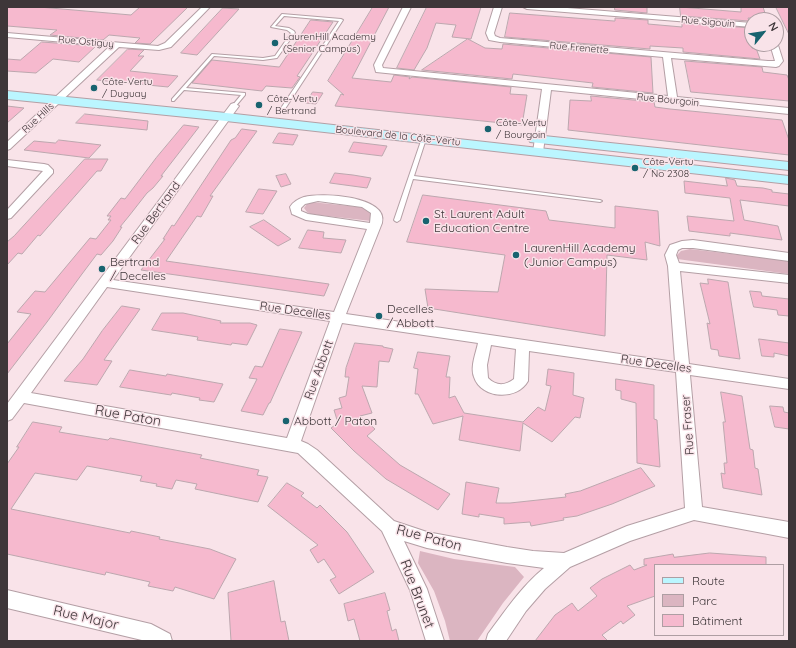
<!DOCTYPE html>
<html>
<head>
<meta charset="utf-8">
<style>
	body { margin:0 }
	#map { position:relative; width:796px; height:648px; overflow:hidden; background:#f9e3e9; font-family:Quicksand,sans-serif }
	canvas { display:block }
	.frame { position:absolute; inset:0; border:8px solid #3e3639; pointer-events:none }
	.legend { position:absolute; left:654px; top:564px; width:130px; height:72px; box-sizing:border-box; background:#f9e3e9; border:1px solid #ae9ea3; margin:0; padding:5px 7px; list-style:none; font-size:12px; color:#3e3639 }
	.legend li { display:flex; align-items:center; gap:8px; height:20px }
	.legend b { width:20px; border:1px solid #ae9ea3 }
	.north { position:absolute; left:744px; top:12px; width:40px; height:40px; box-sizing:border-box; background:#f9e3e9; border:1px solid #ae9ea3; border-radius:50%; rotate:60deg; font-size:11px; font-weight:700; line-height:16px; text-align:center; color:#3e3639 }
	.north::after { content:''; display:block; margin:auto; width:14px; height:18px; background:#18636f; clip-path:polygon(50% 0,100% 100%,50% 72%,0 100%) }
</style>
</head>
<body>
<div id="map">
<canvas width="796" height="648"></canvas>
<div class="frame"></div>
<ul class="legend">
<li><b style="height:5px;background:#bbf6ff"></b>Route</li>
<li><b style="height:11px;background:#dbb5c1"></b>Parc</li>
<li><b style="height:11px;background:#f6b9ce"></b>Bâtiment</li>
</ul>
<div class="north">N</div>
</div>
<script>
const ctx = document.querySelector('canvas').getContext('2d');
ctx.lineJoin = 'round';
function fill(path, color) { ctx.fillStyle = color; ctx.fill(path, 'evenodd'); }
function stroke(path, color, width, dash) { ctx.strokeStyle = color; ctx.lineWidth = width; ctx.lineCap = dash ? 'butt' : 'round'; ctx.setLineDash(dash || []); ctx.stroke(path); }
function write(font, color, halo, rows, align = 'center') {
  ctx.font = font + ' Quicksand,sans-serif'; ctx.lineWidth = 3; ctx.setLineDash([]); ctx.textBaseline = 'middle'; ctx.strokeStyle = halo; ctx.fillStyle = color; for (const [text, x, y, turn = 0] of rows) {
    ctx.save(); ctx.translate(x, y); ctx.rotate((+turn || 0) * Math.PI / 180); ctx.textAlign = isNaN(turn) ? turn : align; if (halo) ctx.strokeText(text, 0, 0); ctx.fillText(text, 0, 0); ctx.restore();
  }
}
fill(new Path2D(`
	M311 202 359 207 364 208 372 214 371 221 310 214 307 212 304 208 307 204Z
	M690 249 789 261V274L677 259 676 256 681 251Z
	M420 551 454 559 515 567 524 577 503 603 477 641H450L445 621 434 591 418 563Z`), '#dbb5c1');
const building = new Path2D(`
	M7 7H39L131 15 140 7H188L150 44 135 43 140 38 109 35 103 40 50 35 57 30 7 26Z
	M373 7H389L352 78 391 82 394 75 410 77 409 79 412 77 511 87 510 94 527 95 522 125 335 106 341 94 344 95 328 81Z
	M427 7H481L471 39 452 37 456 25 436 23 427 48 414 70 397 68Z
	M615 7H647V13L615 10Z
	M680 7 741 12V7H763L767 19 748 18 749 21 681 16Z
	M776 7H789V34Z
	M223 8 239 9 197 55 181 53Z
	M510 13 614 21H615V18L648 20V24L682 27V23L752 28V48H756L760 59 683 52V48L650 46V49L505 37Z
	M311 20 333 22 297 76 300 77 292 88 266 86 262 91 192 83 212 60 279 67Z
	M468 39 485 48 502 49 503 44 651 57 653 93 592 87 593 83 513 74 512 79 422 70Z
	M42 42 96 46 79 62 53 59 36 73 7 71V59L20 60Z
	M128 49 144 50 138 56H144L130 71 178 76 168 87 97 80Z
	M685 61 762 67 763 72 787 75 789 80V101L691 92Z
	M313 92 323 93 316 104 306 103Z
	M591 96 654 102 655 107 670 109 782 120 789 140V155L568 130 570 100 591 101Z
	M7 106 24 108 7 123Z
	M85 114 148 121 147 130 76 123Z
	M184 125 199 127 161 176H163L153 188 147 193 129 216 120 227H122L113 241 101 255 97 254 82 274 47 322 7 374V344L31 314 17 312 35 291 45 292 90 238 96 239 111 220H108L111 216H107L121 198 125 199 156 158Z
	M242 129 257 131 210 196H213L201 217 197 216 166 261 329 284 324 296 141 270 165 239H163L172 225 174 226 231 140 235 138Z
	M279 133H280L298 135 293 145 273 143Z
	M59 140 101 145 89 158 24 150 34 141 55 143Z
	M354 142 387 146 382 156 349 152Z
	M85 159H108L101 171H97L40 236 38 235 22 254 18 253 7 265V242L14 236Z
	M335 173 353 175 371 178 367 188 330 183Z
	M286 174 291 184 281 187 276 176Z
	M726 178 735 180 737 186 763 188 772 190V192L789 194V206L740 200 744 220 778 226 782 240 730 233V236L689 231 687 216 734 221 730 198 685 193 684 181 727 186Z
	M259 189 277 191 263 214 246 212Z
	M423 195 546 211 549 220 615 228V206L658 211 660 246 645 242 647 260 607 255 605 336 428 308 425 289 498 292 505 255 407 242Z
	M264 220 277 229 291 239 278 246 250 227Z
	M308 230 324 232 323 238 346 240 341 253 299 248Z
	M708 279 728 282 740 359 719 356 718 350 711 349 707 323 710 324 700 283 708 284Z
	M750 291 761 292 762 296 789 299V316L778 315 777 310 754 307Z
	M122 306 140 309 104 360 112 361 97 385 64 381 83 359 102 331Z
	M162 313H183L221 321 220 323H250L257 325 247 345 232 343 231 345 197 340 198 337 152 330Z
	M280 329 302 332 270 403H269L263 415 241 411 257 379 249 378 255 366 262 367Z
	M759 339 789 343V356L774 353V357L762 356Z
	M355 343 383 346V347L393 349 389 362 379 361 377 387 362 386 372 413 360 416 375 429 367 436 400 465 450 494 438 510 386 479 354 451 331 428 338 423 334 410 342 408 339 398 346 396 349 377H345L346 368Z
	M418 352 450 356 446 377H450L449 398 455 396 464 413 523 422 538 407 545 411 551 386 546 385 548 369 574 373 573 395 584 398 580 418 575 417 552 442 523 423 520 451 459 440 463 416 433 424 418 394H415L418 369 414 368Z
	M130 370 166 376 167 374 223 384 214 402 199 400 200 398 172 393 171 395 120 387Z
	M616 379 654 385V419L657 420 660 467 637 463 636 403 621 399V391L616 390Z
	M721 392 742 396 750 449 753 450 755 468 758 469 762 495 723 488 721 473 725 474 724 463H727L723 422H725Z
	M770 406 783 407 784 412 789 413V429L775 427Z
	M33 422 62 427 59 432 108 440 110 438 202 455 200 458 259 470 257 475 268 477 258 502 195 489 197 484 176 480 172 489 156 486 157 484 140 481 142 476 87 466 77 480 35 473 11 509 130 533 131 531 160 537 159 539 210 549 236 559 214 599 175 587 173 591 148 586 150 582 106 572 105 575 7 554V464L19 447H17Z
	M641 468 655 486 612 504 577 516 563 518 564 520 531 526 530 522 504 524V518L479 514V517L462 514 466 482 499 488 496 503H510L566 497 565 494 580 491Z
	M287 483 304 493 301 496 317 508 320 505 347 532 374 572 339 594 330 580 336 577 324 559 318 563 310 550 318 545 268 506Z
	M710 553 766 557V565H655V596L627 606 635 615 623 624 621 621 602 635 608 641H535L555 615 572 603 578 611 597 596 590 588 602 579 630 565 634 570 647 565H644V559L673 554 674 557Z
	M274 581 281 622 285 621 289 641H231L228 593Z
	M385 593 390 610 387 611 392 631 396 629 399 641H360L354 619 348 621 344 604Z`);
fill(building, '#f6b9ce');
stroke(building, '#bca7ae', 1);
const lane = new Path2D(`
	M282 14 341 19 343 20 283 112 279 111 339 21 284 16 275 26 289 28 294 31 295 33 277 58 263 60 214 56 186 88 245 93V95L235 107 232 106 241 95 184 90 174 101H172V99L212 54 263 58 275 56 291 33 287 30 271 27Z
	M422 138H424L426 139 414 176 600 200 602 201 600 202 413 179 400 220 397 222 395 221 394 220Z`);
const street = new Path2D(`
	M202 7H210L171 47 159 50 119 47 10 149 7 150V142L110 46 7 37V33L158 46 165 43Z
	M403 7H411L382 65 383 68 668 96 663 57 500 42 489 40 486 33 494 7H502L494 33 495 36 500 38 768 61H775L770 44H776L777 42 783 61 779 66 776 67 671 58 677 97 789 108V114L551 90 543 152 542 154H534L533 152 542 89 376 72 374 65Z
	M523 7H555L752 23V27L527 9Z
	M234 103 239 106 113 280 334 312 367 229 306 220 292 214 290 207C293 202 298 199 304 197 321 192 389 196 382 223L346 314 675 362 668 266 665 255 670 245 682 241 693 240 789 253V261L693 248H682L678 250 676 255 679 263 789 275V283L680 271 689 364 789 379V389L690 375 702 507 789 522V538L694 520 630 541 570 567 545 589 526 611 506 641H486L488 634C505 611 521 587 544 568L507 563 427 548 404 541 427 589 444 641H426L410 590 382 531 298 453 24 403 12 419 7 421V404L231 104ZM318 201 362 207 371 213 370 223 308 214 301 211V208L305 204ZM107 287 330 321 287 438 31 393ZM342 323 478 343C476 353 470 367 474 377 481 399 517 401 528 381L529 351 676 372 685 508 627 526 564 553 533 551 507 547 427 532 394 521 317 450 308 444 301 441ZM491 345 516 349 514 379C505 386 496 386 488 378L487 365Z
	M7 160 44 164 48 165 53 170V173L11 218 7 219V210L43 171 7 166Z
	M7 590 151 624 170 634 172 641H146L7 608Z`);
const secondary = new Path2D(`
	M7 91 226 113 789 176V184L226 121 7 99Z
	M535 135 789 162V170L530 142 528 139 530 136Z`);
stroke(lane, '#b49fa5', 2);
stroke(street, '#b49fa5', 2);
stroke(secondary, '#b49fa5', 2);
fill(lane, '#fff');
fill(street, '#fff');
fill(secondary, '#bbf6ff');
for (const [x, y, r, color] of [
	[275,43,4,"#18636f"],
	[94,88,4,"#18636f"],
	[259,105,4,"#18636f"],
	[488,129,4,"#18636f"],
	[635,168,4,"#18636f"],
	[426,221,4,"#18636f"],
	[516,255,4,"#18636f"],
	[102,269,4,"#18636f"],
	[379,316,4,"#18636f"],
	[286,421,4,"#18636f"]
]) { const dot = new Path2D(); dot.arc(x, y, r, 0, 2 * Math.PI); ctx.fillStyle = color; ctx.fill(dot); stroke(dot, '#f9e3e9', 1.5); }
write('10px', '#3e3639', '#f9e3e9', [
	["Rue Sigouin",708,22,5],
	["Rue Ostiguy",86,42,5],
	["Rue Frenette",579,48,5],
	["Rue Bourgoin",668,100,6],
	["Rue Hills",38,118,-43],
	["Boulevard de la Côte-Vertu",398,136,6]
]);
write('10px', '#3e3639', '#f9e3e9', [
	["LaurenHill Academy",283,37],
	["(Senior Campus)",283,49],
	["Côte-Vertu",102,82],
	["/ Duguay",102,94],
	["Côte-Vertu",267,99],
	["/ Bertrand",267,111],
	["Côte-Vertu",496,123],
	["/ Bourgoin",496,135],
	["Côte-Vertu",643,162],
	["/ No 2308",643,174]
], 'left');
write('12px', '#3e3639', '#f9e3e9', [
	["Rue Bertrand",156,213,-54],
	["Rue Decelles",295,311,8],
	["Rue Decelles",656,364,8],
	["Rue Abbott",319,370,-70],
	["Rue Fraser",688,425,-94]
]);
write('12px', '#3e3639', '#f9e3e9', [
	["St. Laurent Adult",434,214],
	["Education Centre",434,228],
	["LaurenHill Academy",524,248],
	["(Junior Campus)",524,262],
	["Bertrand",110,262],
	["/ Decelles",110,276],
	["Decelles",387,309],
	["/ Abbott",387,323],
	["Abbott / Paton",294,421]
], 'left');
write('14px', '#3e3639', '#f9e3e9', [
	["Rue Paton",128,416,10],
	["Rue Paton",429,538,15],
	["Rue Brunet",417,594,69],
	["Rue Major",86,618,13]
]);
</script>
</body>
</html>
